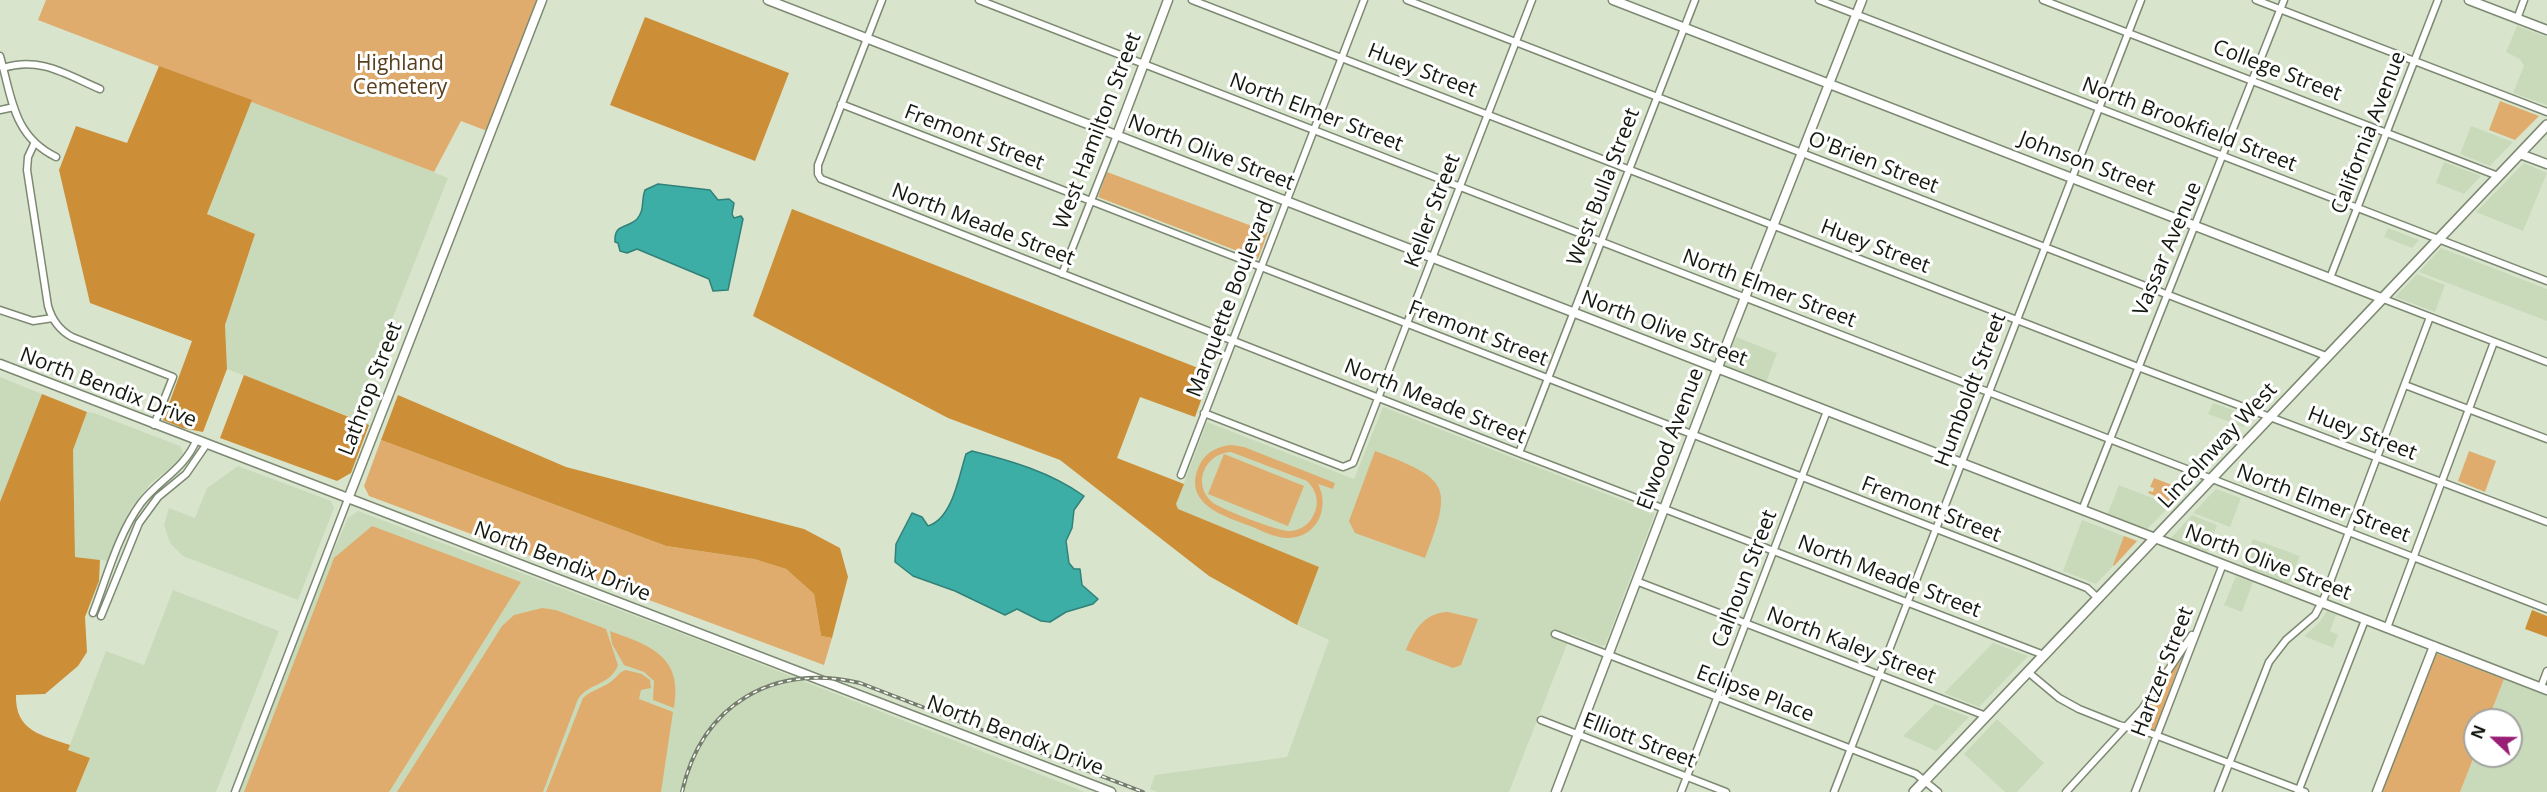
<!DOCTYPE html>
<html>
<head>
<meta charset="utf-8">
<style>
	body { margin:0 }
	#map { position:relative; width:2547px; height:792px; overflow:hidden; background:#d8e5cc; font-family:"Open Sans",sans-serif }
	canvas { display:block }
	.north { position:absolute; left:2463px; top:708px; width:60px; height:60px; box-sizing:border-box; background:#fff; border:2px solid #a1a39f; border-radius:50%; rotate:292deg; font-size:16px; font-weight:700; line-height:24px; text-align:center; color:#141910 }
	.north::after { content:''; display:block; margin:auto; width:21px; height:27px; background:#991e76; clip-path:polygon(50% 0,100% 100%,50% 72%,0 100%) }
</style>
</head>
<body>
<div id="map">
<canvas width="2547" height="792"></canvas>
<div class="north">N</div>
</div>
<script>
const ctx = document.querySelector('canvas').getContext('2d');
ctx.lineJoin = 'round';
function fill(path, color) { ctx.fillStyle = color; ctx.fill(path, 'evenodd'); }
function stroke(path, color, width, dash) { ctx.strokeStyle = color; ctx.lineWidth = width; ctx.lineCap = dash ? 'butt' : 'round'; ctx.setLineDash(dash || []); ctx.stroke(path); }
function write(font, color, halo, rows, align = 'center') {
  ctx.font = font + ' "Open Sans",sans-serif'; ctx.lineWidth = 6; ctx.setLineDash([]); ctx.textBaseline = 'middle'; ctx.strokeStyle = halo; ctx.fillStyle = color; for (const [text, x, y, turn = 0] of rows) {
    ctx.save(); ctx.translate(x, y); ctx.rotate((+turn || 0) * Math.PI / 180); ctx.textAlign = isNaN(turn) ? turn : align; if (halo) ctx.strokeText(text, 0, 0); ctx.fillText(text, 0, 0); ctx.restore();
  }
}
fill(new Path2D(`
	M2517 26 2547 37V105L2513 93 2524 66 2520 59 2506 52Z
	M252 100 448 178 353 418 227 369 225 325 255 234 207 214Z
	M2471 126 2513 142 2490 166 2460 154Z
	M2444 162 2481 176 2464 194 2436 183Z
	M2524 163 2547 173 2523 231 2476 212Z
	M2388 228 2419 240 2412 248 2384 237Z
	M2441 248 2547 289V321L2419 272Z
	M2417 274 2445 285 2435 312 2395 297Z
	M1736 337 1777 353 1766 383 1724 367Z
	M0 377 42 394 0 503Z
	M2213 403 2230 409 2252 418 2243 427 2208 414Z
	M1383 407 1655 513 1605 645 1602 646 1571 634 1509 792H1157L1150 789 1155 775 1287 757 1329 640 1297 625 1319 567 1177 509 1176 504 1207 422 1354 479Z
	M87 412 94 413 180 446 183 453 180 460 151 483 130 509 108 561 75 557 73 450Z
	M238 466 331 501 334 508 298 600 183 556 170 543 164 525 169 508 195 518 207 488Z
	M2119 485 2121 486 2171 505 2147 529 2107 515Z
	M2216 489 2241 498 2230 527 2193 513Z
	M358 511 704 642 1085 792H239L324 572 348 518Z
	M2192 515 2217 525 2207 552 2171 538Z
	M2082 520 2137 541 2096 584 2063 571Z
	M2253 539 2300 556 2289 584 2242 566Z
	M2236 576 2253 582 2242 612 2224 605Z
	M173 590 279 631 216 792H76L90 759 68 750 106 651 144 665Z
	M2327 611 2336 615 2330 631 2338 635 2333 648 2304 636 2318 624Z
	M1993 643 2028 656 1979 707 1944 693Z
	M2504 679 2547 695V792H2460L2475 754V756H2511V720H2488Z
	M1935 704 1969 717 1936 751 1903 736Z
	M1997 719 2044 763 2017 792H2005L1964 754Z`), '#c9daba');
fill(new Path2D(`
	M46 0H538L487 131 461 121 434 172 38 20Z
	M2500 101 2539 116 2515 140 2489 130Z
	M1107 172 1268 232 1258 259 1098 197Z
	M381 440 666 546 754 559 786 569 814 594 821 636 832 638 824 665 369 496 364 486Z
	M1232 445 1244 447 1335 483 1333 489 1318 484C1330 507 1318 536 1290 538 1276 539 1263 531 1250 526 1224 516 1182 504 1199 466 1205 452 1218 446 1232 445ZM1231 452 1307 481C1316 490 1320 502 1314 514 1310 524 1300 531 1289 531 1278 531 1220 509 1212 502 1191 483 1206 453 1231 452Z
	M1375 451C1448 479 1454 484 1425 558L1355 533 1349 521Z
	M2469 451 2496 461 2485 492 2458 481Z
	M1224 454 1304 486 1288 526 1208 494Z
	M2154 478 2185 490 2172 503 2148 493 2149 491 2153 492 2154 488 2150 487Z
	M372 526 521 582 389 792H244L334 558Z
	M2124 536 2137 541 2114 566 2113 565Z
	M542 608 556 610 606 629 618 665C610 686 590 682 578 699L543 792H397L502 626 514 615Z
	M1448 612 1478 619 1461 665 1453 668 1406 650C1414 630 1424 613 1448 612Z
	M610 631C651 646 683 656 674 708L653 700 654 681 644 672 624 665 612 644Z
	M2435 653 2504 679 2488 720H2475V754L2460 792H2382Z
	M2182 657 2156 728 2152 731 2136 726 2134 721 2179 658Z
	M626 670 642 674 650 680 651 688 641 690 639 699 673 712 661 792H546L583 698C592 689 605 688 614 679 619 675 619 672 626 670Z`), '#e0ac6d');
fill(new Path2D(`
	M645 17 789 73 755 161 610 105Z
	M159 66 252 100 207 214 255 234 225 325 227 369 203 432 182 428 163 420 192 341 90 303 59 170 76 126 127 143Z
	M792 209 1211 373 1195 417 1140 397 1117 458 1184 484 1176 504 1178 509 1319 567 1297 625 1209 576 1060 460 948 418 753 316Z
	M244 375 369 425 351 473 337 481 220 438Z
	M42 394 87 412 73 450 75 557 100 560 99 581 85 617 87 652 78 666 45 694 16 695C15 731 41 735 70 745L68 750 90 758 76 792H0V502Z
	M398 395 566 467 804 529 840 548 848 577 832 638 821 636 814 594 786 569 754 559 666 546 381 440Z
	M2532 610 2547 616V637L2525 629Z`), '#cd8e38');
const water = new Path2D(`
	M658 184 710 190 718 200 729 199 734 203 732 214 734 218 741 216 743 219 728 290 713 291 709 279 637 249 627 253 620 251 618 243 615 242C614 223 627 229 637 219 645 210 641 200 645 190Z
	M972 451C1012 461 1050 472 1084 496L1074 510 1072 528 1066 541 1069 563 1074 569H1080L1082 585 1098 599 1093 604 1066 612 1050 622 1041 621 1017 609 1005 615 955 591 913 576 895 562 896 544 912 513 922 517 928 526C953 518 959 475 966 454Z`);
fill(water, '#3daea6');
stroke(water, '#318179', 1.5);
const street = new Path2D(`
	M882 0 818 165V174L821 179 1519 453 2044 655
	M979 0 2547 609
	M1192 0 2138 367 2547 522
	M1407 0 2326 356
	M1819 0 2547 281
	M2043 0 2498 176
	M2256 0 2547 112
	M2517 19 2524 0
	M0 56C12 98 13 136 56 157
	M3 68C40 56 67 75 100 89
	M841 104 2024 563 2087 588 2099 599
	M0 110 14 107
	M34 144 28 157 27 170 48 306C52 320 59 330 72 337L173 377 154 425
	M1062 274 1117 135
	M2330 278 2438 0
	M2381 298 2547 362
	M0 310 33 321 53 318
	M2405 385 2547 439
	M1204 413 1343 467 1353 463 1532 0
	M1519 453 1695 0
	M1181 475 1364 0
	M2082 510 2284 0
	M1636 581 1986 716
	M93 613C107 577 118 534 141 503 159 480 184 469 196 441
	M101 616 139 523 158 497 186 474 206 445
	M2387 628 2494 342
	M1555 634 1916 774 1938 792
	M2028 672 2059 698 2079 709 2119 725 2150 733 2305 792
	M2541 687 2547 671
	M1541 720 1726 792
	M235 792 348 499
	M1681 792 1827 411
	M1834 792 2141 0
	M2066 792 2142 709 2192 635
	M2135 792 2223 564
	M2218 792 2269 662 2286 640 2315 615 2324 598 2430 317
	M2298 792 2365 620`);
const secondary = new Path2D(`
	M768 0 2547 690
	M1613 0 2381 298
	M2469 0 2547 30
	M1117 135 1168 0
	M2520 154 2547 164
	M0 364 1111 792
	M348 499 542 0
	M1556 792 1731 333 1862 0
	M2377 792 2434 646`);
const primary = new Path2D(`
	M1914 792 2547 125`);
stroke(street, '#7d8972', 9);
stroke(secondary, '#7d8972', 11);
stroke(primary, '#7d8972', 12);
stroke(street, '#fff', 6);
stroke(secondary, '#fff', 8);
stroke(primary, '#fff', 9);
const rail = new Path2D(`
	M682 792C702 704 773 663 860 683L1143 792`);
stroke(rail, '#757e6d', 4);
stroke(rail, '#fff', 1.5, [4.5]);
write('21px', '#593e1c', '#fff', [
	["Highland",400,64],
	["Cemetery",400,88]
]);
write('21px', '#141910', '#fff', [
	["Huey Street",1422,71,21],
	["College Street",2277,71,21],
	["North Elmer Street",1316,113,21],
	["North Brookfield Street",2189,125,21],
	["West Hamilton Street",1098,131,-69],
	["California Avenue",2369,133,-69],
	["Fremont Street",974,138,21],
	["North Olive Street",1211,153,21],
	["O'Brien Street",1873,163,21],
	["Johnson Street",2087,164,21],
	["West Bulla Street",1604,187,-69],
	["Keller Street",1433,211,-69],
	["North Meade Street",983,225,21],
	["Huey Street",1875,247,21],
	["Vassar Avenue",2168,249,-67],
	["North Elmer Street",1769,289,21],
	["Marquette Boulevard",1231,299,-69],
	["North Olive Street",1664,329,21],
	["Fremont Street",1478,334,21],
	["North Bendix Drive",108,388,21],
	["Lathrop Street",371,389,-69],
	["Humboldt Street",1971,390,-69],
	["North Meade Street",1435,402,22],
	["Huey Street",2362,434,21],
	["Elwood Avenue",1671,439,-69],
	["Lincolnway West",2218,446,-47],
	["North Elmer Street",2323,504,21],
	["Fremont Street",1931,510,21],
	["North Bendix Drive",562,562,21],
	["North Olive Street",2268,563,21],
	["North Meade Street",1889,577,21],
	["Calhoun Street",1745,579,-69],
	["North Kaley Street",1851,646,21],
	["Hartzer Street",2163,672,-69],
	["Eclipse Place",1755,694,21],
	["North Bendix Drive",1015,736,21],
	["Elliott Street",1639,741,21]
]);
</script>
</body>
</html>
